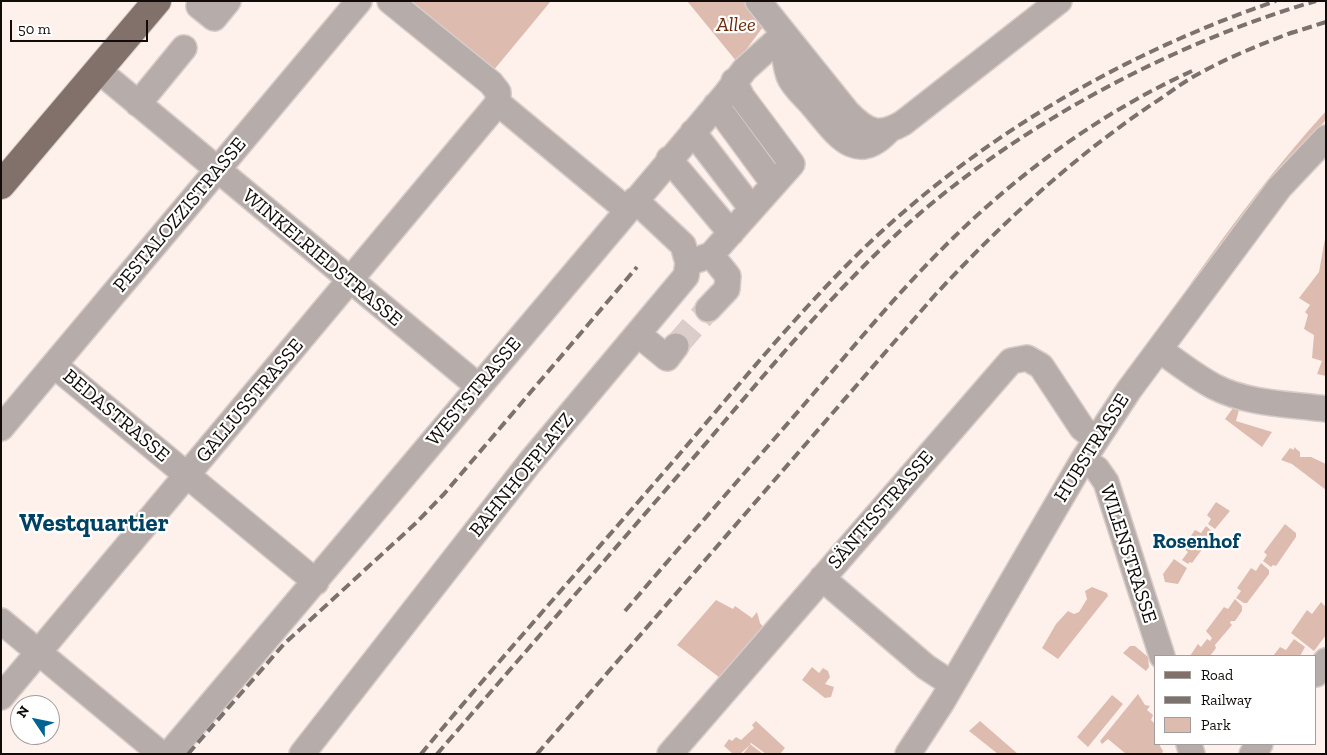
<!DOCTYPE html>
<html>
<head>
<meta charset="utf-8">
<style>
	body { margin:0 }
	#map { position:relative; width:1327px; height:755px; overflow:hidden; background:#fef1ec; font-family:"Zilla Slab",serif }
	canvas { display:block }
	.frame { position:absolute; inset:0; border:2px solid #120b08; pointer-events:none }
	.legend { position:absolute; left:1154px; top:655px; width:162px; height:90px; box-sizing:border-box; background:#fff; border:1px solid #a09d9c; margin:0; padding:6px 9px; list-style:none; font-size:15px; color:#120b08 }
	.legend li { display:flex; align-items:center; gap:10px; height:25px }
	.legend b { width:25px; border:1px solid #a09d9c }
	.north { position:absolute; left:10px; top:695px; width:50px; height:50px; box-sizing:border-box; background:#fff; border:1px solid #a09d9c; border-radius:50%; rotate:304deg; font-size:14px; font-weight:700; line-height:20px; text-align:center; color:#120b08 }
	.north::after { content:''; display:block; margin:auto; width:18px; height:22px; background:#006392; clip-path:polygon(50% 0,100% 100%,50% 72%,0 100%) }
	.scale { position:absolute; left:10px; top:20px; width:138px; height:22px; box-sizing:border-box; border:2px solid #120b08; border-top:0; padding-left:6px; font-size:15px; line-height:18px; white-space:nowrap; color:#120b08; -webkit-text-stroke:4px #fff; paint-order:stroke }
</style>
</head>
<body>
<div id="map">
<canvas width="1327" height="755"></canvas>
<div class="frame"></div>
<ul class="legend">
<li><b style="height:6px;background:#81716a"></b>Road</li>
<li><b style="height:6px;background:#7b716d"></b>Railway</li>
<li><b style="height:14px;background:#ddbcaf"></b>Park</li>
</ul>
<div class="north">N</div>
<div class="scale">50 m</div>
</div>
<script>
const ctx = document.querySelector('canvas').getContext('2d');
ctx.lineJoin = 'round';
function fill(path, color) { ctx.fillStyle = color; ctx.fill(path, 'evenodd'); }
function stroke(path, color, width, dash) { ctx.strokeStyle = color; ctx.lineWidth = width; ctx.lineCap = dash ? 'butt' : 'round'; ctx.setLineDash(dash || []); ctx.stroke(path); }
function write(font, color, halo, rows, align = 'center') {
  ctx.font = font + ' "Zilla Slab",serif'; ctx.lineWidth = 4.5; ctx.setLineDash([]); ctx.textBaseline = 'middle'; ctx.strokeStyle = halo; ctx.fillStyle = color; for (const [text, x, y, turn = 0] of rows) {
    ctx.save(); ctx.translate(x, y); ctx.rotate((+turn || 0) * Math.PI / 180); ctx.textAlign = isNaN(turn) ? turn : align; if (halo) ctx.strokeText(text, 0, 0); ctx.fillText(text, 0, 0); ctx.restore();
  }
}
fill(new Path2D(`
	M412 1H551L493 71Z
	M687 1H748L766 23 737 62Z
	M1326 111V120L1295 153 1195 283H1191C1233 223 1276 166 1326 111Z
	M1326 233V376L1317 374 1322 361 1312 358 1314 335 1304 329 1308 315 1305 312 1310 305 1299 298 1319 272Z
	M1233 408 1239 410 1236 421 1272 432 1262 447 1225 419Z
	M1294 447 1300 452V457H1311L1326 464V490L1292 464 1281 460 1290 448 1294 450Z
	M1216 502 1230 511 1215 529 1208 524 1211 519 1207 515Z
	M1285 524 1296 533V537L1276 566 1273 565 1271 567 1263 561 1267 555 1264 552Z
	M1206 526 1214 533 1192 563 1190 562 1188 564 1182 560 1188 552 1183 547 1195 530 1201 533Z
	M1174 559 1187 568 1178 584 1165 582 1163 574Z
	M1261 563 1269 570V574L1247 603H1244L1236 598 1241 591 1237 588 1251 568 1256 571Z
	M1092 587 1107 593 1108 596 1058 659 1042 648 1056 624 1068 611 1074 614 1079 612 1087 599 1085 591Z
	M1235 599 1242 606V611L1235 621H1231L1230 623 1232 625 1215 645 1216 648 1210 656H1190L1198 644 1201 647 1207 639 1210 641 1212 638 1206 631 1224 607 1228 609Z
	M716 600 733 609 735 606 752 618 757 612 760 623 766 630 724 681 677 645Z
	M1321 602 1326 607V635L1314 651 1291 633 1307 610 1312 614Z
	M1294 639 1305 647 1300 656H1273L1280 647 1286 650Z
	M1130 646H1135L1148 657 1149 667 1146 671 1123 653Z
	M812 667 819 673 823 668 828 671 830 677 825 684 834 687 831 697 825 698 802 680Z
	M1138 694 1145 705 1150 706 1147 710 1153 715 1151 720 1155 724 1156 744H1159L1163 751 1162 754H1126L1108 739 1102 744 1100 741Z
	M1112 695 1123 704 1088 747 1077 737Z
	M756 721 785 748 780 754H766L751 743 750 744 763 754H743L750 745 740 754H733L724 746 729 739 732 741 736 737 741 740 754 728 752 725Z
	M980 721 1018 754H998L969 731Z`), '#ddbcaf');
stroke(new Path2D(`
	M676 346 708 309`), '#dbceca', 25, [25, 12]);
const minor = new Path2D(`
	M390 1 491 83 498 92V103
	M758 1 848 113C868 133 879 137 903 123L1059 1
	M199 6 214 18 228 1
	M783 35C784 49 784 62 789 76 793 87 806 97 813 106 835 131 854 166 887 132
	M98 70 478 386
	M498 103 627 210
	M138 104 184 48
	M716 105 774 184
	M693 132 752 209
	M669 159 731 233
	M688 263 711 255 792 164 742 97 734 81
	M708 309 727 289 728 276 711 255
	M639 335 667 358 676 346
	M1160 350C1178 363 1196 377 1215 387 1248 404 1290 404 1326 409
	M54 365 316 582
	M1 428 359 1
	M1083 460 1097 469 1106 482 1162 656
	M822 578 926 667 952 684
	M1 621 161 754
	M1316 674 1326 661
	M1 697 498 103
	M1189 744 1192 754
	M169 754 726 94 745 69 783 35
	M302 754 531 461 686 276 688 263 683 245 635 200
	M670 754 1011 361 1027 358 1041 366 1082 428 1096 439
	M908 754 942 702 1083 460 1129 390 1279 188 1326 138
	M1252 754 1260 744`);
const major = new Path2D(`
	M1 185 157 1`);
stroke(minor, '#d8ccc8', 28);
stroke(major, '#d8ccc8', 30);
stroke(minor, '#b6aca9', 25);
stroke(major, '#81716a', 28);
stroke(new Path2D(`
	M1288 34 1326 22
	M625 611C683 543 743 475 802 407 850 351 897 293 950 241 1020 172 1102 112 1192 71
	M188 754 284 644 416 523 444 494 637 267
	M421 754C500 659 583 566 664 472 730 396 793 317 865 247 982 135 1124 53 1276 1
	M437 754C521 657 605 560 689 463 757 384 823 302 900 231 1011 129 1171 43 1316 1
	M537 754 935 295C1001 224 1071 159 1151 105 1168 94 1184 81 1202 72 1231 56 1262 44 1293 32`), '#7b716d', 4, [10, 5]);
write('italic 20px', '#692a0a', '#fff', [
	["Allee",736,25]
]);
write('20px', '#120b08', '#fff', [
	["PESTALOZZISTRASSE",180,215,-50],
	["WINKELRIEDSTRASSE",322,258,40],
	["WESTSTRASSE",474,392,-50],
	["GALLUSSTRASSE",250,401,-50],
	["BEDASTRASSE",116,416,40],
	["HUBSTRASSE",1092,448,-58],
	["BAHNHOFPLATZ",522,475,-51],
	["SÄNTISSTRASSE",881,510,-49],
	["WILENSTRASSE",1128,554,72]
]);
write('bold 21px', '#014262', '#fff', [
	["Rosenhof",1196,542]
]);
write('bold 25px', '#014262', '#fff', [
	["Westquartier",94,524]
]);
</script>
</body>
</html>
